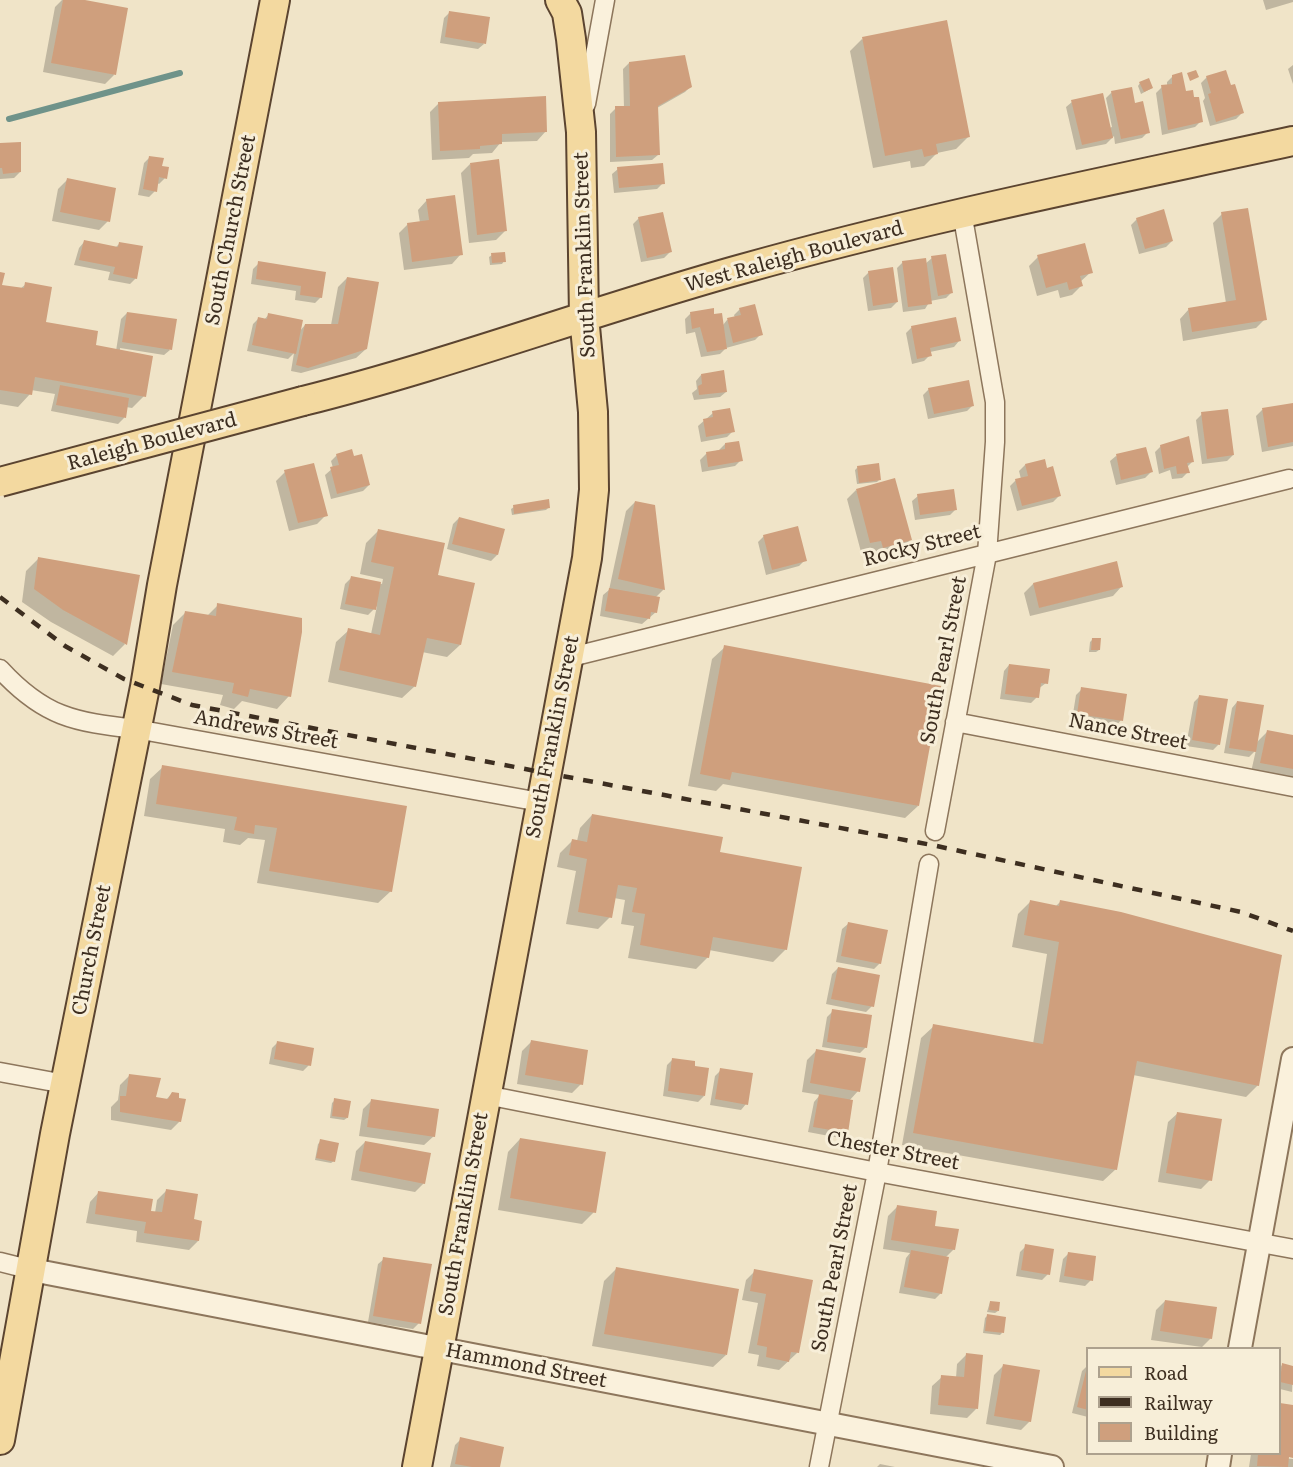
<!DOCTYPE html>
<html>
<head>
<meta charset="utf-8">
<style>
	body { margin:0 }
	#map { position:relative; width:1293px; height:1467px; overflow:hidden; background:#f0e4c8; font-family:Literata,serif }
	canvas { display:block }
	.legend { position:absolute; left:1086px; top:1347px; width:195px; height:108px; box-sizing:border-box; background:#f7eed8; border:2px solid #ada18e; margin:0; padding:8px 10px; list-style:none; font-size:18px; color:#3d2e20 }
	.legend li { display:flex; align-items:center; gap:12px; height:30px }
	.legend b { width:30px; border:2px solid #ada18e }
</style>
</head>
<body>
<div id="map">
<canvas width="1293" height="1467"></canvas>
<ul class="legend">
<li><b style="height:8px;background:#f3d9a0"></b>Road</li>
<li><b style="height:8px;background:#3d2e20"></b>Railway</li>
<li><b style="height:16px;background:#cf9f7d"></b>Building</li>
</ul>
</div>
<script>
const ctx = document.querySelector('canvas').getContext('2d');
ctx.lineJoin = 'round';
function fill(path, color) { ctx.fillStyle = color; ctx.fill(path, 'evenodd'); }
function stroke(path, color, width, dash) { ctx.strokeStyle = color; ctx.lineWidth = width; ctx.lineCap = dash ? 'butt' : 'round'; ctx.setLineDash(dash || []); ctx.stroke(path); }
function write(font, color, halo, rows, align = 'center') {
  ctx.font = font + ' Literata,serif'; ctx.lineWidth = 6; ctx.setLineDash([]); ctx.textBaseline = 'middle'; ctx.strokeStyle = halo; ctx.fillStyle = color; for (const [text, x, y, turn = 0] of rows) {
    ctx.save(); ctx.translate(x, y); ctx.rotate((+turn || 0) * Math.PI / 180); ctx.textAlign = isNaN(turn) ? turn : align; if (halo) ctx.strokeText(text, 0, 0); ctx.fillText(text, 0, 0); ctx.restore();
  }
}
fill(new Path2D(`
	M62 0H77L114 75 105 84 43 72 55 7Z
	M1263 0H1293V2L1266 10Z
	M450 12 484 44 478 49 440 43 444 18Z
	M862 39 968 137 956 149 937 153 924 166 911 168 910 161 873 168 850 51Z
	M629 63 691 86 685 92 657 108 658 155 652 160 610 162V114L616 108H624L623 69Z
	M1293 65V84L1288 69Z
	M1173 76 1185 92 1201 121 1195 127 1162 135 1156 93 1162 87 1167 86V82Z
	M1207 77 1242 113 1236 119 1210 126 1203 101 1205 98 1201 83Z
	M1140 83 1152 88 1141 94 1138 86Z
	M1112 92 1134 105 1148 132 1142 138 1115 144 1114 136 1106 144 1076 150 1066 107 1072 102 1109 128 1112 127 1106 98Z
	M439 103 546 131 537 141 501 142 492 153 473 154 469 158 432 160 430 112Z
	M0 144 20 172 14 178 0 179Z
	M150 157 165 178 159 184 157 183 155 191 149 197 138 195 144 163Z
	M470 164 505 231 496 240 469 243 461 173Z
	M618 169 663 183 657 189 614 193 612 174Z
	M67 180 108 221 99 230 52 221 58 189Z
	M427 200 461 254 452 264 404 270 399 233 408 224 420 223 418 210Z
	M1222 214 1265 319 1256 328 1183 341 1180 319 1189 309 1226 303 1213 223Z
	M639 218 670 252 664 258 641 262 633 224Z
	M1137 219 1172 241 1166 247 1139 254 1131 225Z
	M84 242 115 248 120 243 136 278 130 284 108 280 110 272 74 265 79 248Z
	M492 255 504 261 502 264 490 265 489 257Z
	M1038 257 1091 272 1080 282 1081 286 1072 295 1060 298 1058 290 1037 296 1029 266Z
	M932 258 952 292 946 298 930 301 925 309 903 312 897 268 903 262 925 264Z
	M259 263 325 273 321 297 315 303 295 300 296 291 251 284 253 269Z
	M869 272 897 302 891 308 868 311 863 278Z
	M0 274 1 286 20 289 26 284 44 323 94 347 116 351 121 319 127 313 170 350 164 355 120 348V351L144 396 132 408 126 407 124 418 118 424 51 411 55 394 31 390 30 394 18 407 0 404Z
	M347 278 366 349 356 358 301 373 291 371 294 353 288 359 247 351 253 324 258 319 264 320 269 314 299 332 305 325H331L338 287Z
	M740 309 761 334 755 340 726 348 720 354 701 357 695 332 686 334 685 319 691 313 713 316 723 325 727 320 735 318 734 315Z
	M912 327 959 341 954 347 930 352V355L924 361 912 364 906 333Z
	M701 375 726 392 720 397 694 400 692 393 697 389 696 381Z
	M929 389 973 405 967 411 928 419 923 395Z
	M1293 405V446L1262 452 1256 416 1262 410Z
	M713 413 733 431 727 437 701 442 698 426Z
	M1202 414 1233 455 1227 461 1202 464 1196 420Z
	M725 444 741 460 735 466 702 472 700 460 706 454 719 450Z
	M1161 446 1192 462 1187 467 1188 472 1182 478 1172 479 1170 470 1159 474 1155 452Z
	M337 455 369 485 363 491 331 499 325 475 333 468 331 461Z
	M1116 456 1151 472 1145 478 1116 485 1110 461Z
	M1025 465 1046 469 1059 496 1053 502 1017 511 1010 486 1016 480 1021 479 1019 471Z
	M858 467 879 480 877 482 857 484 855 470Z
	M285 472 326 515 317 524 289 531 276 481Z
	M856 490 910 540 901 549 874 556 872 549 861 552 847 499Z
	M918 496 956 509 950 515 915 520 912 501Z
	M635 502 664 589 655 598 656 612 642 624 600 616 603 595 609 590 626 511Z
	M514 507H549L546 510 512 515 511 509Z
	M459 518 503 530 497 555 491 561 447 549 453 524Z
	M379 530 436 576 460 645 447 657 422 652 415 686 402 698 328 682 336 642 349 630 371 634 377 606 368 615 340 609 345 584 351 578 382 584 383 579 360 574 366 543Z
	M764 536 805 560 799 566 766 575 758 542Z
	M38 559 125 644 113 656 51 622 22 602 26 571Z
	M1033 584 1122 586 1113 596 1030 616 1024 593Z
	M218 605 289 696 277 709 242 701 234 709 220 705 223 695 161 684 173 625 185 613 207 616Z
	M1093 639 1099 650 1096 652H1089L1090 642Z
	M725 647 918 806 905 818 723 784 716 791 688 786 712 659Z
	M1009 665 1046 683 1038 689 1037 697 1031 703 1000 699 1004 671Z
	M1082 689 1121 720 1116 726 1072 720 1076 695Z
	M1200 696 1219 744 1213 750 1186 746 1194 702Z
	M1237 702 1256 743 1267 732 1293 736V779L1251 772 1256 750 1249 757 1224 753 1232 708Z
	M163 767 405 807 391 891 378 903 257 883 265 840 248 838 240 845 223 842 225 829 144 816 150 779Z
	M592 815 718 853 786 949 773 962 709 950 708 957 696 969 628 958 634 926 621 924 625 900 614 898 610 917 598 929 566 924 576 871 557 867 560 853 572 841H577L580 828Z
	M1061 901 1258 1085 1246 1097 1133 1075 1116 1169 1103 1181 902 1145 921 1038 934 1026 1033 1044 1047 954 1012 947 1018 914 1030 902 1055 907Z
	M848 924 880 963 874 969 836 962 842 929Z
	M838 968 872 1006 866 1012 826 1004 832 974Z
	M833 1011 866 1047 860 1053 822 1047 827 1017Z
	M278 1042 309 1065 303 1071 269 1064 272 1048Z
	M531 1042 581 1084 572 1093 517 1084 522 1051Z
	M816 1051 858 1091 849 1101 846 1132 840 1138 808 1132 814 1102 820 1095 802 1092 807 1060Z
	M673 1059 704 1096 698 1102 663 1096 667 1065Z
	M721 1070 746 1104 741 1110 710 1105 715 1076Z
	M130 1075 155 1098 166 1100 172 1093 180 1121 171 1130 111 1120V1107L118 1100 120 1085Z
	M335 1100 347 1118 344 1120 330 1118 332 1103Z
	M372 1100 434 1136 424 1145 359 1136 363 1109Z
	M1178 1113 1210 1180 1201 1189 1158 1182 1168 1122Z
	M520 1139 594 1212 582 1224 498 1210 508 1152Z
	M321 1141 334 1161 331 1163 315 1160 318 1144Z
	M365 1142 424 1183 415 1192 351 1180 356 1151Z
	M166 1191 193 1221 198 1241 189 1250 136 1242 137 1231 86 1223 90 1202 99 1192 155 1213 157 1200Z
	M897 1207 933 1227 954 1249 945 1258 941 1293 935 1299 899 1293 906 1258 910 1253 883 1249 888 1216Z
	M1026 1246 1048 1274 1042 1280 1016 1276 1020 1252Z
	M1069 1253 1091 1280 1085 1286 1059 1282 1063 1259Z
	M384 1259 419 1323 413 1329 368 1322 378 1264Z
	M616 1269 726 1355 713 1367 592 1346 604 1281Z
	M755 1271 797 1353 779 1370 757 1366 759 1355 748 1353 758 1303 742 1300 746 1280Z
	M1165 1301 1211 1338 1202 1347 1151 1340 1156 1310Z
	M990 1302 998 1311 995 1313 987 1312Z
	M988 1315 1002 1333 1000 1335 983 1333 985 1318Z
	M966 1355 976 1409 967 1418 930 1414 932 1386 942 1377 956 1378 957 1364Z
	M1004 1365 1030 1421 1021 1430 986 1424 994 1375Z
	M1088 1365V1417L1072 1413 1082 1371Z
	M1282 1365 1293 1367 1292 1392 1280 1389V1368Z
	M1280 1405 1293 1406V1456L1281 1458 1293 1459V1467H1249L1251 1454H1280Z
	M461 1439 498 1467H450L455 1445Z
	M880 1464 895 1467H877Z`), '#0003');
stroke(new Path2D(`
	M9 119 180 73`), '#6f938a', 6);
fill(new Path2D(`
	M63 0H85L128 8 116 75 51 63Z
	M449 11 490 17 486 44 445 37Z
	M947 20 970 137 936 144 938 154 924 157 922 149 885 156 862 37Z
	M685 55 692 87 658 106 660 155 616 157 615 106H630L629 62Z
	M1196 70 1199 77 1190 81 1187 73Z
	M1226 70 1231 85 1235 84 1244 113 1216 122 1208 94 1211 93 1206 76Z
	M1182 72 1186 91 1193 90 1194 97H1199L1203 122 1168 130 1161 85 1172 84V75Z
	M1149 78 1153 88 1144 92 1139 82Z
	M1132 87 1135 103 1143 101 1150 133 1121 139 1111 91Z
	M1103 93 1113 138 1082 145 1071 100Z
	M546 96 547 132 502 134V144L480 146V149L440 151 438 102Z
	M21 142V172L3 174 2 168H0V143Z
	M149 156 164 158 162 166 169 167 167 179 159 177 157 192 143 189Z
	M499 159 507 231 477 235 470 163Z
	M663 163 665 184 619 188 617 167Z
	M67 178 116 188 110 222 60 212Z
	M455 195 463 255 412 262 407 223 429 220 426 199Z
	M1248 208 1267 320 1192 332 1188 308 1236 300 1221 212Z
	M1164 209 1173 241 1145 249 1136 218Z
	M663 212 672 252 647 258 638 217Z
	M84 240 118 247 119 242 143 246 137 279 113 274 115 267 79 260Z
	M1085 243 1093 273 1080 276 1083 286 1069 290 1067 282 1046 288 1037 255Z
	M505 252 506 262 492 263 491 253Z
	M946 254 953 293 938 296 931 256Z
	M926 258 932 304 908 307 902 261Z
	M258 261 326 272 322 298 300 295 301 286 256 279Z
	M893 267 898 302 873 306 868 271Z
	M0 272 5 273 2 285 24 288 25 282 52 287 46 322 98 331 96 345 153 356 146 397 35 377 32 395 0 390Z
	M347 277 379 282 367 349 308 368 296 365 305 324H338Z
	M755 304 763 335 733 343 727 318 741 315 739 308Z
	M714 308V314L722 313 727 349 707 352 700 327 692 329 690 312Z
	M127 312 177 319 172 350 122 342Z
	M268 313 303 320 296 354 252 345 258 317 267 319Z
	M956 317 961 341 930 348 932 356 917 359 911 326Z
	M724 370 727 392 699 395 698 386 702 384 701 374Z
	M969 380 974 406 934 414 928 388Z
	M60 385 129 398 126 418 56 405Z
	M1293 403V442L1268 447 1262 408Z
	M730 408 735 432 706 437 703 419 713 417 712 411Z
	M1228 409 1234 455 1207 459 1201 412Z
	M1189 436 1194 462 1187 463 1190 473 1177 474 1176 466 1164 469 1160 445Z
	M739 441 743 461 708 467 706 452 725 449V443Z
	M1146 447 1153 472 1121 480 1116 454Z
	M352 449 354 456 362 454 370 485 337 494 330 467 339 465 336 454Z
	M1045 459 1047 468 1053 466 1061 496 1022 506 1015 479 1028 476 1025 464Z
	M314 463 328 516 298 523 284 470Z
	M879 463 881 480 859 483 857 466Z
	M895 478 912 540 883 548 881 541 870 543 856 489Z
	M954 489 957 510 920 515 917 494Z
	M549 499 550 508 514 514 513 505Z
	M635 501 655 505 665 590 618 579Z
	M459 517 505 529 498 555 452 544Z
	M798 526 807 561 772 570 763 535Z
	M378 529 445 543 438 575 475 583 461 645 427 638 416 687 339 670 348 628 380 635 394 567 371 562Z
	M38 557 140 575 127 645 63 610 34 589Z
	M1117 561 1123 587 1039 608 1033 583Z
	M351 576 381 582 376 610 345 604Z
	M609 588 660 597 657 613 651 612 650 619 605 611Z
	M217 603 302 618V632L291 697 250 689 248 697 232 693 234 683 172 672 185 611 216 616Z
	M1092 638H1101L1100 650H1091Z
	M724 645 941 686 919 806 732 772 730 780 700 774Z
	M1009 664 1050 669 1048 684 1041 683 1039 698 1005 694Z
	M1081 687 1127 694 1123 721 1077 714Z
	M1199 695 1228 699 1220 745 1192 740Z
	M1237 701 1264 705 1256 752 1229 748Z
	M1267 730 1293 735V769L1260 763Z
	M162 765 407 806 392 892 269 871 277 828 255 825 254 834 234 830 237 817 156 804Z
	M592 814 723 837 720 852 802 867 787 950 713 937 709 958 640 945 645 914 632 912 637 888 618 885 612 918 578 912 587 859 569 855 572 839 587 842Z
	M1030 900 1059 906 1060 900 1121 912 1282 955 1259 1086 1137 1061 1117 1170 913 1133 933 1024 1043 1044 1059 942 1024 935Z
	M848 922 888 930 881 964 841 956Z
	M838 967 880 975 874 1007 831 999Z
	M832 1009 872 1015 867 1048 827 1042Z
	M531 1040 588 1050 583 1085 525 1075Z
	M277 1041 314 1048 311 1066 274 1059Z
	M816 1049 866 1058 860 1092 810 1083Z
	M672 1058 695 1061V1066L709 1068 705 1096 668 1091Z
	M720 1068 753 1073 748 1105 715 1099Z
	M129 1074 161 1078 156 1097 168 1099 172 1092 179 1093V1098L186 1099 181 1122 120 1112V1096H126Z
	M819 1094 853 1100 848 1133 813 1127Z
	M334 1098 351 1101 348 1118 332 1116Z
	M371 1099 439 1109 435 1137 367 1127Z
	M1177 1112 1222 1119 1212 1181 1166 1173Z
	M520 1138 606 1152 596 1213 510 1198Z
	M320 1139 339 1143 335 1162 316 1158Z
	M365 1141 431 1153 425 1184 359 1171Z
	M166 1189 198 1194 194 1219 202 1221 199 1241 144 1233 146 1222 95 1214 98 1191 153 1199 151 1211 162 1212Z
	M897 1205 937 1211 935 1226 959 1229 955 1250 891 1240Z
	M1025 1244 1054 1249 1050 1275 1021 1270Z
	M911 1250 949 1257 942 1294 904 1287Z
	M1068 1252 1096 1256 1093 1281 1064 1276Z
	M383 1257 432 1264 421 1324 373 1316Z
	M616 1267 739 1289 727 1355 604 1334Z
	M754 1269 813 1280 799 1353 791 1352 789 1362 766 1357 767 1347 757 1345 766 1294 750 1291Z
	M1165 1300 1217 1307 1212 1339 1160 1331Z
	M990 1301 1000 1302 999 1311 989 1310Z
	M987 1314 1006 1317 1004 1333 985 1331Z
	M966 1353 983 1355 978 1409 938 1405 941 1375 964 1377Z
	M1282 1363 1293 1366V1385L1280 1382Z
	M1003 1364 1040 1370 1031 1422 994 1416Z
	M1087 1367H1088V1410L1077 1407Z
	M1280 1403 1293 1405V1458L1289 1457 1288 1467 1257 1466 1258 1454H1280Z
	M460 1437 504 1447 500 1467H472L455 1464Z`), '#cf9f7d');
const minor = new Path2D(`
	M586 104 605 0
	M567 658 1289 479
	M0 669C44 717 74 722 136 729L540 802
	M955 722 1293 787
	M935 831 987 554 995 442V402L962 212
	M0 1072 65 1084
	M486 1095 877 1172 1293 1249
	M0 1262 32 1270
	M819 1467 877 1172 929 864`);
const tertiary = new Path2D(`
	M32 1270 1052 1467
	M1240 1348 1293 1059
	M1218 1467 1220 1454`);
const primary = new Path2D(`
	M303 401C451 364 594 310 742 269 923 218 1109 181 1293 141
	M0 1440 55 1134 145 687 162 585 275 0
	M417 1467 587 558 594 490 593 412 584 316 581 132 571 39 567 13 560 0`);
stroke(minor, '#8d765c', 21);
stroke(tertiary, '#8d765c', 26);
stroke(primary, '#5b4430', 32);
stroke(minor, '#faf1dc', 18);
stroke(tertiary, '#faf1dc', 22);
stroke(primary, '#f3d9a0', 28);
stroke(new Path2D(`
	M0 597 65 646 124 679 192 705 546 773 932 845 1241 912 1293 931`), '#3d2e20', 4.5, [10, 10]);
const primaryBridge = new Path2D(`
	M0 482 303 401`);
stroke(primaryBridge, '#5b4430', 32, []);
stroke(primaryBridge, '#f3d9a0', 28);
write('20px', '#3d2e20', '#f7eed8', [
	["South Church Street",231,230,-79],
	["South Franklin Street",585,255,-92],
	["West Raleigh Boulevard",794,257,-15],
	["Raleigh Boulevard",152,442,-15],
	["Rocky Street",922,546,-14],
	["South Pearl Street",944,660,-79],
	["Andrews Street",266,730,10],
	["Nance Street",1128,732,11],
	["South Franklin Street",553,737,-79],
	["Church Street",92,950,-79],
	["Chester Street",893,1151,11],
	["South Franklin Street",464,1214,-80],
	["South Pearl Street",835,1268,-79],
	["Hammond Street",526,1366,11]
]);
</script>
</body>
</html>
